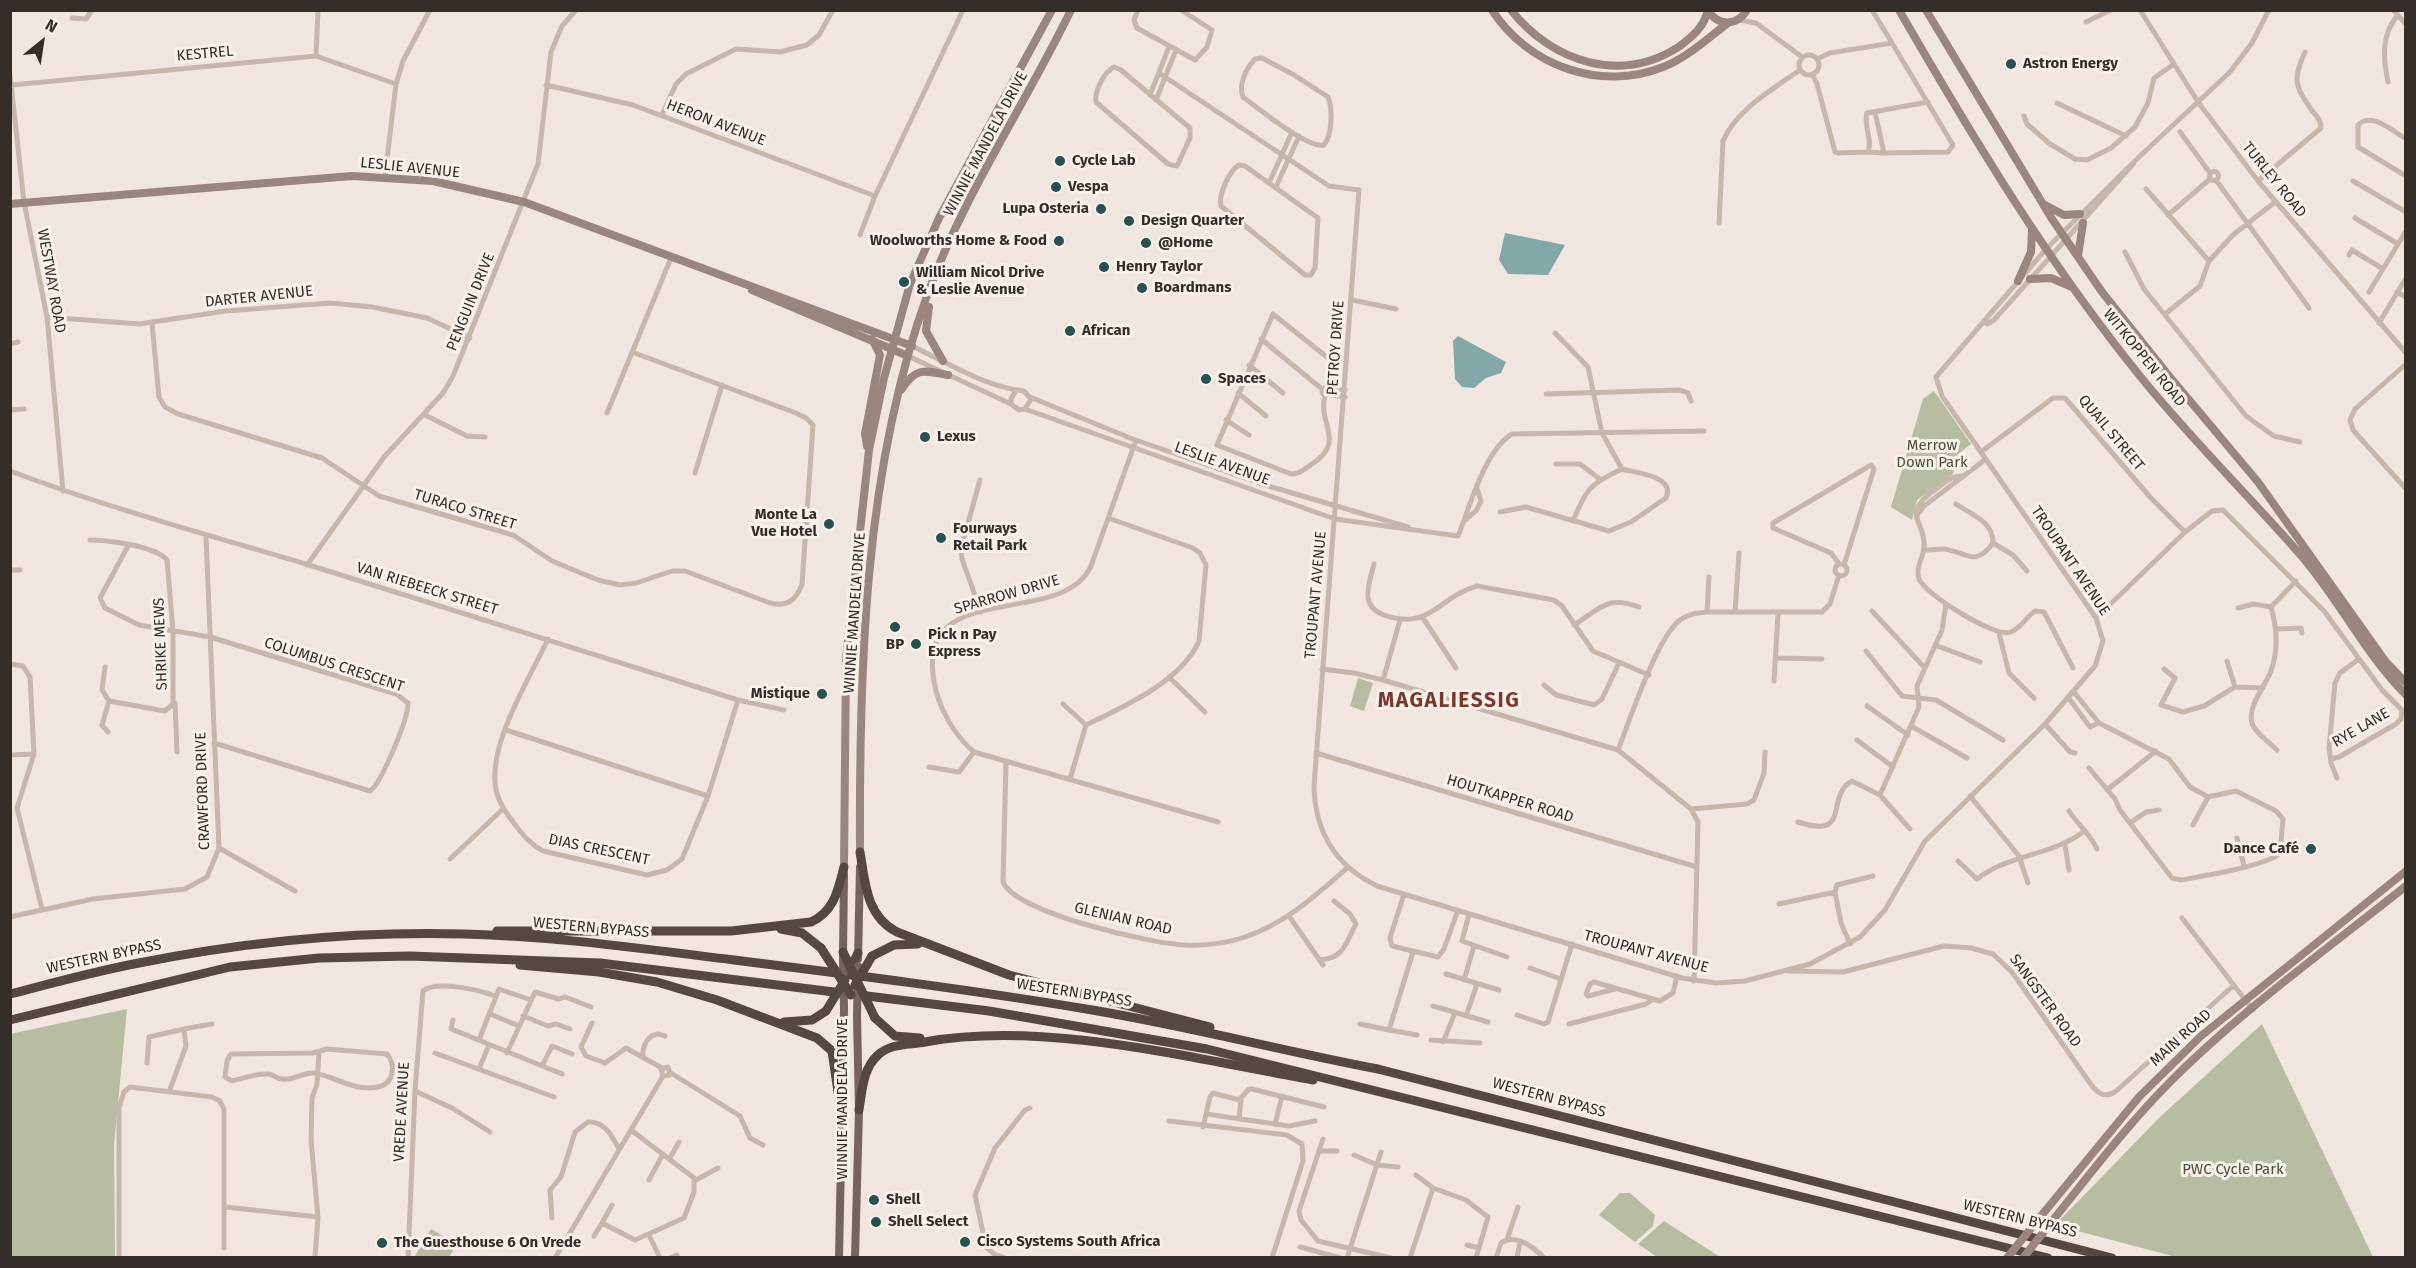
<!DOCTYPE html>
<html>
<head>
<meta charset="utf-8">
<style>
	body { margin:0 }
	#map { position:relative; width:2416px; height:1268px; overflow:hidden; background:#f0e6df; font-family:"Fira Sans",sans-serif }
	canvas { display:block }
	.frame { position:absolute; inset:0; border:12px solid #352d2a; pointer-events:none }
	.north { position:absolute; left:12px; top:12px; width:60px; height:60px; -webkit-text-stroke:4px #f8f1eb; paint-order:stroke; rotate:30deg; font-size:16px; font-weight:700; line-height:24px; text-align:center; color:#352d2a }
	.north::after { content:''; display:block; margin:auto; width:21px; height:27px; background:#352d2a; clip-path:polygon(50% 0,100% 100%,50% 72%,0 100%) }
</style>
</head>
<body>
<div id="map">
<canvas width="2416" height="1268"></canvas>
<div class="frame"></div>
<div class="north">N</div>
</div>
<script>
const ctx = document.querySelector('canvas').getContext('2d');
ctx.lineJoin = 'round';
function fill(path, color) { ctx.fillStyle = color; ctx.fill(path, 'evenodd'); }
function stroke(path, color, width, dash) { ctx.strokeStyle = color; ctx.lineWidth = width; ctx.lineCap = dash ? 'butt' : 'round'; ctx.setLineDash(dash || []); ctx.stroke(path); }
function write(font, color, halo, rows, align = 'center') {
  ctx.font = font + ' "Fira Sans",sans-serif'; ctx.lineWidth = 6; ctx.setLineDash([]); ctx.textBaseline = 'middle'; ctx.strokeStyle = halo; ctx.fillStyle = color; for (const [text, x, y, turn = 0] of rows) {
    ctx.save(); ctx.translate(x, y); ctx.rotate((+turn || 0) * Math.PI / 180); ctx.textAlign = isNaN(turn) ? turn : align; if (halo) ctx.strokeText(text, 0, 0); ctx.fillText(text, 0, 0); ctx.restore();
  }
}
fill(new Path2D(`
	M1934 391 1971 444 1957 455 1953 474 1917 500 1912 520 1891 507 1923 399Z
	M1358 678 1373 683 1364 711 1350 706Z
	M127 1009 114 1145 115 1257H11L10 1034Z
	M2262 1024 2373 1257H2176L2055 1225 2160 1117Z
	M1620 1193H1630L1655 1215 1653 1226 1635 1242 1599 1215Z
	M1664 1221 1720 1257H1657L1638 1244Z
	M431 1229 457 1244 449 1257 415 1256Z`), '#b6bda1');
fill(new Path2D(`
	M1505 233 1565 245 1548 275 1508 274 1499 260Z
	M1458 336 1506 362 1501 373 1486 378 1474 388 1462 387 1455 379 1453 341Z`), '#82a9a7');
stroke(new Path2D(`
	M1138 10 1134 20 1137 28 1195 60 1207 47 1212 30 1181 10
	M1872 10 1892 43
	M2140 10 2198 102 2258 181 2406 353
	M2393 10 2406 24
	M72 18 86 19 92 10
	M1739 20 1756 23 1802 57
	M2086 22 2111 10
	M1799 65a10 10 0 1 1 20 0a10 10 0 1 1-20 0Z
	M316 56 318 10
	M1262 58 1294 75 1328 97C1333 109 1332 135 1324 145 1308 149 1258 108 1243 97 1238 84 1246 69 1255 59Z
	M1817 59 1830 53 1892 43 1953 145 1948 152 1884 153 1875 112
	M1114 67 1121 70 1190 128V138L1177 166 1168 164 1096 102C1094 92 1104 72 1114 67Z
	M1159 73 1329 186 1359 190 1314 786C1315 832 1336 866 1377 886L1682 978 1716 983 1745 981 1810 964 1860 937 1885 910 1925 841 2045 724 2095 666 2103 641 2096 618 1942 396 1936 377 2046 249 2142 154
	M1812 74 1817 84 1835 152 1838 153 1868 152C1873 139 1863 126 1867 113L1928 102
	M10 75 24 202 47 317 63 491
	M2388 82C2383 58 2381 34 2398 15
	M12 85 316 56 396 84
	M546 85 633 105 875 196
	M1150 95 1169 47
	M1156 100 1176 50
	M2057 103 2126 136
	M662 115 676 84 686 74 736 49 780 52 807 45 819 35 833 10
	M2024 116 2027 124 2050 144 2075 159 2087 160 2111 148 2135 127 2148 103 2154 78 2174 64
	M2180 132 2210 173
	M2406 139C2393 131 2371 111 2358 125V147L2406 176
	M1868 152 1884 153
	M2140 156 2230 72 2252 43 2269 10
	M1239 165 1245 166 1318 218 1315 268 1311 275H1305L1221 206C1218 195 1229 171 1239 165Z
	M2209.5 176a4.5 4.5 0 1 1 9 0a4.5 4.5 0 1 1-9 0Z
	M385 176 396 84 403 61 430 10
	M2216 180 2309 308
	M2258 181 2321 128C2321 121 2318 117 2313 112 2295 86 2292 81 2305 52
	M2353 181 2406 212
	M1269 183 1292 132
	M1276 187 1299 136
	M2146 189 2209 261 2233 235 2275 202
	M2168 215 2210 179
	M2355 218 2398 244
	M1719 223 1723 141C1736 110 1773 89 1800 70
	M860 235 875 196 963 10
	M2125 252 2144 289 2246 416 2274 436 2300 442
	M2349 255 2352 250 2383 269
	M2369 292 2406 231
	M2397 292 2406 297
	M1352 300 1396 309
	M2165 314 2200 286 2209 261
	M47 317 139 324 226 311 330 303 372 307 427 318 470 338
	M152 323 159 397 165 407 178 414 322 458 379 496 513 535 552 561 598 580 620 585 636 583 672 571H685L770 603C787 607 795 601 802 585L813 425 806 418 796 413 632 352
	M2379 323 2406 278
	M1987 324 1994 320 2134 163
	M1555 333 1588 367 1602 433 1622 469
	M1261 339 1322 389
	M10 344 18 342
	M912 346C948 363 985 387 1024 391L1031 399 1025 409 1019 410 1011 404V399L1015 392
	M908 356 1011 404
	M2406 364 2355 409 2350 420 2353 430 2406 489
	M1249 365 1283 393
	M1325 388 1332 373 1333 362 1273 314 1217 445 1291 474C1299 474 1305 469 1312 464 1347 441 1317 424 1325 395
	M1322 392a3 3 0 1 1 6 0a3 3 0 1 1-6 0Z
	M1326 389 1345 390
	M1238 393 1266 416
	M1326 394 1345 397
	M1546 394 1680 390 1688 393 1691 401
	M1030 397 1130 438 1265 485 1408 527
	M1025 409 1335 519 1458 536C1470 507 1484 451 1512 434L1704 431
	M10 410 24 409
	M607 413 671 258
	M423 414 467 436 485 437
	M1226 420 1249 435
	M1136 440 1091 566C1062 630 915 576 934 681 938 707 954 735 974 752L1218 822
	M1981 452 2053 398H2065L2150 497 2185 532
	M1556 464H1580L1601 480
	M10 471C108 508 209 535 309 565 453 609 595 655 738 700L784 710
	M695 473 722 385
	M1964 476C1952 475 1945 482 1936 489 1898 515 1927 521 1924 548 1923 558 1915 568 1919 579 1925 594 1996 639 2011 632 2020 629 2026 617 2035 611L2044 612 2073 668
	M980 480 961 548 962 559 981 612
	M1500 512 1526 507 1609 531 1631 522 1666 498C1676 476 1636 473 1622 469
	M1918 514 1924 506 1986 459
	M1465 520 1476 511 1481 501 1477 488
	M1573 521C1586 489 1590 484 1622 469
	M90 540C107 540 156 546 167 560L173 631V704L165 711 109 701 102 690 105 667
	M1993 543 2013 555 2027 571
	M128 546 100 598 105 608 139 625 210 637 396 694 408 703C409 717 381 784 370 791L214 743
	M1924 550C1931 550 1938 549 1944 549 1967 552 1975 568 1993 543 1994 522 1971 514 1956 504
	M1374 564C1369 584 1359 606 1384 615 1431 631 1438 597 1477 586L1554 600 1562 606 1593 651 1649 675
	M1839 564 1831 553 1773 528V523L1871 465 1874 469 1844 565
	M1835 570a6 6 0 1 1 12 0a6 6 0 1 1-12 0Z
	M307 565 384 457 443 393 453 376 538 164 551 52 562 26 576 10
	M10 570H20
	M2271 607C2277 628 2279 649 2271 671 2266 685 2247 706 2252 723 2255 733 2269 742 2277 750
	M2271 607 2296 581
	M2238 608 2254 604 2271 607
	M1872 611 1924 667
	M1707 612 1709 577
	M1735 612 1739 553
	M1423 618 1456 668
	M2096 618 2185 532 2212 511 2223 510 2324 611 2382 690 2402 710 2401 719 2396 724 2339 757 2331 759
	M1574 625C1601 608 1607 595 1639 607
	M2277 629 2301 628 2302 633
	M1999 633 2009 673 2034 698
	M548 639C529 680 487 745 496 790 499 804 507 814 516 826 524 836 531 845 543 851L647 875 667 870 682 859 708 796 738 700
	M1935 645 1980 662
	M1866 651 1902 696 1936 700 2003 740
	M1777 658 1822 659
	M2227 661 2235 687
	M10 664 23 666 30 677 34 754 17 808 42 909
	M1322 669 1354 673 1383 680 1618 750 1691 809 1698 822 1694 981
	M2164 669 2175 678 2161 705 2183 712 2204 706 2235 687 2263 688
	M1169 677 1205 712
	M1383 680 1400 620
	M1774 681 1778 614
	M1544 685 1556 695 1594 705 1602 699 1619 663
	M2073 691 2099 723 2169 759 2190 787 2208 797 2236 791 2276 811 2283 819 2280 853C2267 866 2202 876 2181 880L2172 878 2120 810 2115 799 2089 768
	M2068 697 2090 727 2099 723
	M175 703 177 752
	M1063 704 1086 725
	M1867 706 1908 735
	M2045 724 2070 752 2075 753
	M1911 726 1967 758
	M506 730 708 796
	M108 732 102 725 109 701
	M1857 740 1893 767
	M1618 750C1630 720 1657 637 1680 620 1688 614 1697 613 1707 612H1822L1830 604 1839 575
	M1316 753 1697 867
	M10 755 34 754
	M1006 762 1003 882C1016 913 1152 944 1186 945 1204 946 1228 943 1245 937 1285 924 1316 895 1347 868
	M929 767 959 772 974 752
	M2337 778 2331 763 2329 748 2335 683 2340 673 2359 659
	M1070 779 1086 725C1123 707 1182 681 1199 641L1206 565 1200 553 1193 548 1108 518
	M2107 790 2156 751
	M1970 796 2019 856 2028 883
	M1691 809 1747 804 1754 800 1764 773 1765 752
	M2069 811C2078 825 2091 835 2097 849
	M1798 822C1853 840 1824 796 1852 781L1880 795
	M2130 823 2146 812 2159 810
	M2193 825 2208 797
	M1910 829 1880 795 1919 707 1917 686 1942 630 1946 604
	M2237 838 2244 866
	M2065 845 2069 870
	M219 848 295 891
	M450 859 503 809
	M1958 861 1977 879C2009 854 2051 856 2083 832
	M1835 892 1841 923 1850 944
	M1404 894 1390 938 1392 946 1438 957 1444 949 1458 910
	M1779 904 1835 892 1837 885 1873 876
	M1469 914 1462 941 1507 957
	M1289 916 1323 965
	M10 917 93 899 185 889 207 877 219 848 206 537
	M2182 918 2253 1010
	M1319 960C1344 959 1345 944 1356 924L1350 914 1334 901
	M1530 968 1561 979
	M1789 971 1843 972 1944 946 1971 948 1993 954 2012 972 2092 1086C2099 1094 2105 1098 2115 1092L2233 986
	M1446 974 1499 990
	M1464 980 1474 946
	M1615 989 1588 996 1586 994 1590 984 1594 982 1660 1001 1673 993 1677 976
	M1433 1006 1488 1022
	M490 1014 519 1026
	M1517 1015 1544 1024 1548 1022 1572 944
	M523 1016 548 1026 556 1024 570 1029
	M1466 1016 1477 984
	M453 1020 451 1029 454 1030 562 1074
	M592 1023 581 1047 586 1056 605 1063 626 1048 662 1068
	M1360 1024 1389 1030 1413 952
	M1569 1024 1646 1004 1652 1000
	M184 1029 212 1024
	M1389 1030 1417 1035
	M479 1040 499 989 531 1000
	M1431 1040 1480 1043
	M1443 1042 1455 1013
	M327 1049 387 1054C396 1065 394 1084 378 1087 354 1092 335 1076 314 1073 303 1072 293 1081 282 1079 277 1079 274 1075 269 1074 256 1073 245 1078 232 1081L225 1077 227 1061 231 1054 313 1053Z
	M435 1053 554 1097
	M507 1053 535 992 559 999 565 997 591 1007
	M643 1057C642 1047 647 1035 658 1034L665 1036
	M147 1063 149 1037 184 1029 186 1046 169 1092
	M542 1066 552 1046 572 1054
	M479 1069 489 1045
	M671 1073 740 1116 750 1138 763 1145
	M415 1091 452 1108 490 1132
	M1206 1114 1289 1126 1315 1121
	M1239 1119 1241 1100
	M1169 1121 1287 1135 1302 1144 1303 1161 1272 1258
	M1275 1124 1282 1096
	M1203 1127 1210 1097 1213 1093 1239 1100 1249 1089H1252L1324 1107
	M1323 1139 1299 1211 1301 1220 1318 1241 1391 1258
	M1319 1151H1337
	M1354 1155 1377 1165 1398 1167
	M670 1158 679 1142
	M1416 1175 1433 1188 1466 1200 1488 1217 1476 1258
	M649 1180 663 1154
	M696 1180 718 1168
	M612 1205 602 1223 635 1240 684 1218 694 1192V1178L631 1130
	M225 1207 318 1217
	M552 1218 550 1190 561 1177 575 1132 588 1122C605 1121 612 1136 619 1149
	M649 1235 660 1258
	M594 1236 602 1223
	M1507 1240 1518 1207
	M1467 1245 1479 1248
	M1300 1247 1340 1258
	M119 1258V1108L124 1092 130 1087 212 1097 220 1101 224 1109V1248
	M315 1258 318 1217 311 1140 312 1098 317 1084 319 1052
	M408 1258 415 1091 423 991C436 980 480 990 495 996
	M555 1258 663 1076 661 1069 668 1067 670 1075 663 1076
	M670 1258 677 1255
	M1005 1258 994 1254 986 1247 975 1195 995 1148 1025 1110 1030 1108
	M1347 1258 1381 1152
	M1410 1258 1433 1188
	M1496 1258 1501 1243C1515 1233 1534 1247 1544 1258
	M1517 1258 1520 1242`), '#c6b6ac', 5);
stroke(new Path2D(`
	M1492 10C1528 66 1601 92 1663 67 1687 58 1708 38 1728 23
	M1511 10C1552 62 1621 85 1680 46 1693 36 1704 27 1708 10
	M1708 10C1718 27 1737 26 1747 10
	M1899 10C1973 138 2050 266 2144 381 2193 441 2248 495 2299 553 2338 597 2364 653 2406 695
	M1926 10 2052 219 2102 292 2169 376 2258 482 2386 662 2406 683
	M10 204 352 176 433 181 524 202 912 346
	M2043 204 2064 215 2080 214
	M2078 256 2083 223
	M2030 279 2051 278 2072 287
	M2018 281 2031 252 2032 229
	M752 290 908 356
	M929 307 926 331 943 361
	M901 390C916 367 924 370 948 375
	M867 446 865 434 880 355 872 339
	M860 852C859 668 864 468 928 293 964 194 1025 105 1071 10
	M844 867 846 659 869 450 884 378 910 284 939 218 1052 10
	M2041 1216 2139 1097 2201 1036 2406 871
	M2053 1220C2091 1173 2128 1124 2171 1081 2242 1010 2327 949 2406 886`), '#9a867e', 8);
stroke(new Path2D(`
	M843 957 844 874
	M858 959 860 867
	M839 1258 844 1008
	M855 1258 859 1110 857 1016`), '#75635d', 8);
stroke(new Path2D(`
	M860 852C865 882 866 916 897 932L1009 975 1210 1027
	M781 929 802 933 821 948
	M497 931H731L811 922C834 912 838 890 844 867
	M872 956 894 945 918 944
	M520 965 599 972 657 982 717 1000 817 1038 832 1051 842 1119
	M851 968 858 953
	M10 994C53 983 96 971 139 963 244 942 357 931 464 934 555 936 644 949 734 960 854 975 974 990 1092 1010 1188 1026 1283 1051 1378 1069L2112 1258
	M859 995 989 1011 1207 1049 2048 1258
	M875 1018 895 1036 920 1038
	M10 1020 230 967 319 958 410 956 600 963 842 993
	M784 1022 812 1020 826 1011
	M859 1110C862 1091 863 1068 878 1055 891 1043 909 1045 925 1042 1045 1020 1194 1059 1313 1080`), '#554742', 9);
stroke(new Path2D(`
	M2007 1258 2041 1216
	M2023 1258 2053 1220`), '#9a867e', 8);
stroke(new Path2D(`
	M843 960 844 1008
	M857 1016 858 966`), '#75635d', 8);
stroke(new Path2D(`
	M821 948 851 995
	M843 952 875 1018
	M855 985 872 956
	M826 1011 845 980`), '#554742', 9);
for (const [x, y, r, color] of [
	[2011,64,6,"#255251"],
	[1060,161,6,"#255251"],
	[1056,187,6,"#255251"],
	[1101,209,6,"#255251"],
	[1129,221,6,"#255251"],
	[1059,241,6,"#255251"],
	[1146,243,6,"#255251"],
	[1104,267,6,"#255251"],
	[904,282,6,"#255251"],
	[1142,288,6,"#255251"],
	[1070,331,6,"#255251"],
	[1206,379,6,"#255251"],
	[925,437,6,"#255251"],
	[829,524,6,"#255251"],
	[941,538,6,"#255251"],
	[895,627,6,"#255251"],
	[916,644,6,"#255251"],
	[822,694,6,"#255251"],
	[2311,849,6,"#255251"],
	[874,1200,6,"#255251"],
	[876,1222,6,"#255251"],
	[965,1242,6,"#255251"],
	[382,1243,6,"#255251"]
]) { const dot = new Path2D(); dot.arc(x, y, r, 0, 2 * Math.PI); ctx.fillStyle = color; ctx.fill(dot); stroke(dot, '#f8f1eb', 2); }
write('15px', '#352d2a', '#f8f1eb', [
	["KESTREL",205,54,-5],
	["HERON AVENUE",716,123,21],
	["WINNIE MANDELA DRIVE",986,144,-62],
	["LESLIE AVENUE",410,168,6],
	["TURLEY ROAD",2274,180,51],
	["WESTWAY ROAD",51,281,80],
	["DARTER AVENUE",259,297,-6],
	["PENGUIN DRIVE",471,302,-68],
	["PETROY DRIVE",1336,348,-86],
	["WITKOPPEN ROAD",2144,358,51],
	["QUAIL STREET",2111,433,50],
	["LESLIE AVENUE",1222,464,20],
	["TURACO STREET",465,510,17],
	["TROUPANT AVENUE",2070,561,56],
	["VAN RIEBEECK STREET",427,589,17],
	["SPARROW DRIVE",1007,595,-16],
	["TROUPANT AVENUE",1316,595,-85],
	["WINNIE MANDELA DRIVE",855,613,-86],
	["SHRIKE MEWS",161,644,-92],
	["COLUMBUS CRESCENT",334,665,18],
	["RYE LANE",2361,728,-30],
	["CRAWFORD DRIVE",203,791,-92],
	["HOUTKAPPER ROAD",1510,799,17],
	["DIAS CRESCENT",599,850,12],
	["GLENIAN ROAD",1123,919,13],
	["WESTERN BYPASS",591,928,5],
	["TROUPANT AVENUE",1646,952,15],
	["WESTERN BYPASS",104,957,-12],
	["WESTERN BYPASS",1074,993,9],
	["SANGSTER ROAD",2045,1001,54],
	["MAIN ROAD",2181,1038,-42],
	["WESTERN BYPASS",1549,1098,15],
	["WINNIE MANDELA DRIVE",843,1099,-90],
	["VREDE AVENUE",402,1112,-87],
	["WESTERN BYPASS",2020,1219,14]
]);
write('bold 15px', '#352d2a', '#f8f1eb', [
	["Astron Energy",2023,64],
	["Cycle Lab",1072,161],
	["Vespa",1068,187],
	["Lupa Osteria",1089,209,"right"],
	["Design Quarter",1141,221],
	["Woolworths Home & Food",1047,241,"right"],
	["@Home",1158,243],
	["Henry Taylor",1116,267],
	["William Nicol Drive",916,273],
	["& Leslie Avenue",916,290],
	["Boardmans",1154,288],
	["African",1082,331],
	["Spaces",1218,379],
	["Lexus",937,437],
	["Monte La",817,515,"right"],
	["Vue Hotel",817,532,"right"],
	["Fourways",953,529],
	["Retail Park",953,546],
	["Pick n Pay",928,635],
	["Express",928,652],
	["BP",895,645,"center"],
	["Mistique",810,694,"right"],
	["Dance Café",2299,849,"right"],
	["Shell",886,1200],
	["Shell Select",888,1222],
	["Cisco Systems South Africa",977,1242],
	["The Guesthouse 6 On Vrede",394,1243]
], 'left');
write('15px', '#485131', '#f8f1eb', [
	["Merrow",1932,446],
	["Down Park",1932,463],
	["PWC Cycle Park",2233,1170]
]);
ctx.letterSpacing = '1.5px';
write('bold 21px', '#7a392d', '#f8f1eb', [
	["MAGALIESSIG",1449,701]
]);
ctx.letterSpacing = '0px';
</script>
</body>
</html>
